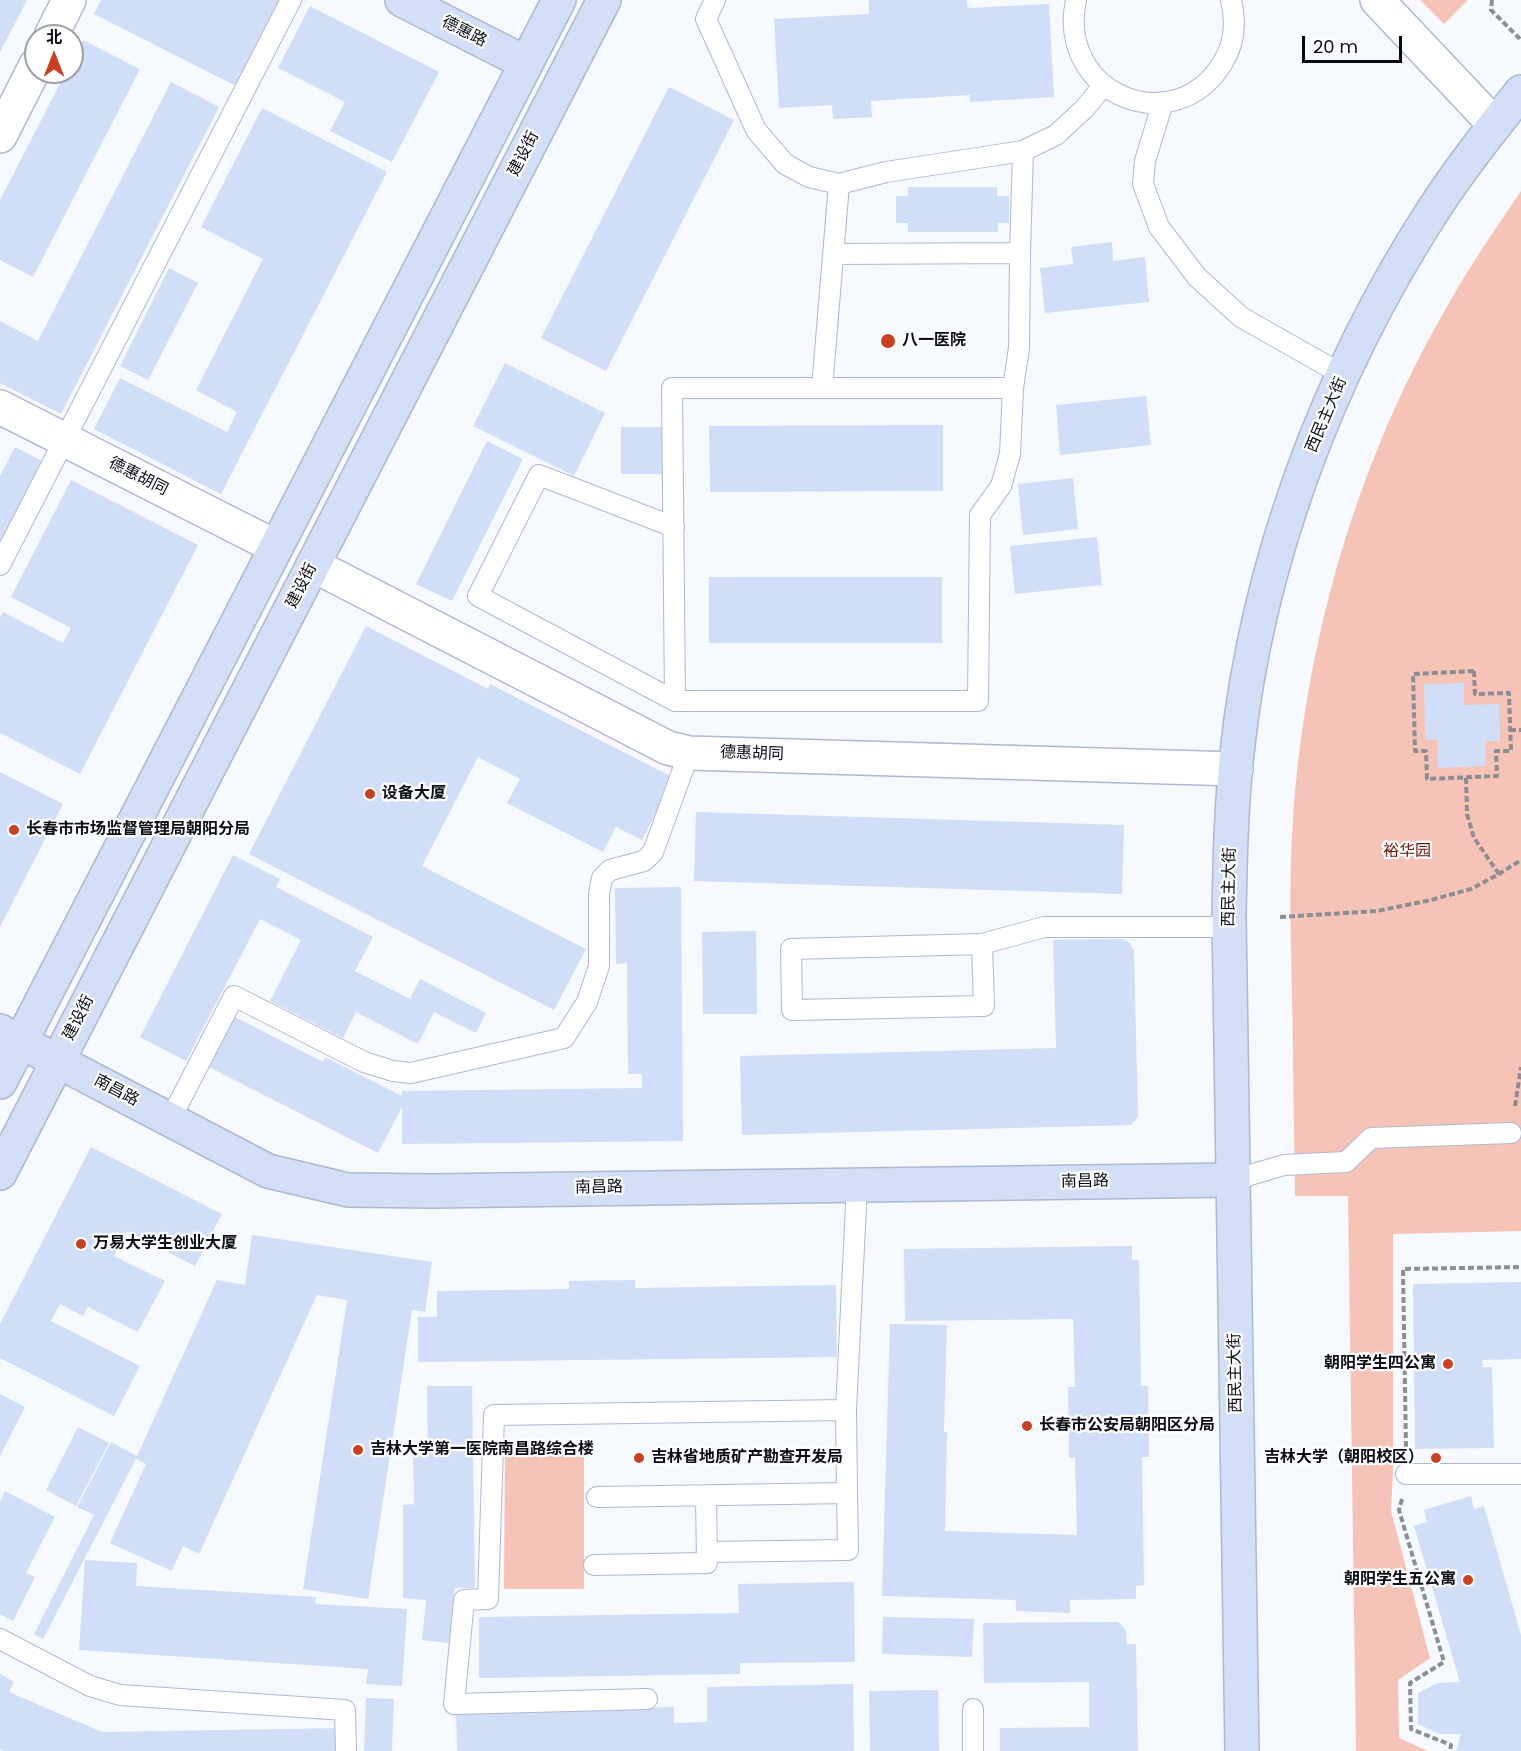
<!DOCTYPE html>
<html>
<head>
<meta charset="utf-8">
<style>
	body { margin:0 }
	#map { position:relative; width:1521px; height:1751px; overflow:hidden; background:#f6f9fd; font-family:Poppins,"Noto Sans SC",sans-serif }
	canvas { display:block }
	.north { position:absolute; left:24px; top:24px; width:60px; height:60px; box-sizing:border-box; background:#fff; border:2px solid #9d9ea1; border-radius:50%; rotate:0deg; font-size:16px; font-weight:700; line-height:24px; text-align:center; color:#090c14 }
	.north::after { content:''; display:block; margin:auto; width:21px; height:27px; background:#ca4021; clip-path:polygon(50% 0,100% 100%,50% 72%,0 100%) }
	.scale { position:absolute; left:1302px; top:36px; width:100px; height:27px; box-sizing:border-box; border:3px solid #090c14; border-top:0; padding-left:8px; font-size:18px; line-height:21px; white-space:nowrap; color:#090c14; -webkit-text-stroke:4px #fff; paint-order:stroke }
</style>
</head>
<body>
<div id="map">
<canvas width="1521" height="1751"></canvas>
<div class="north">北</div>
<div class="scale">20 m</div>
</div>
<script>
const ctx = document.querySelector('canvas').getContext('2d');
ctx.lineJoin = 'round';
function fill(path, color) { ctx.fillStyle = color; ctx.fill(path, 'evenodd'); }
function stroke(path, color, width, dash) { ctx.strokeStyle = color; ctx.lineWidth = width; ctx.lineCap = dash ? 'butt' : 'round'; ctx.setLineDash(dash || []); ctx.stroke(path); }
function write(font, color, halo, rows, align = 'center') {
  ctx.font = font + ' Poppins,"Noto Sans SC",sans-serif'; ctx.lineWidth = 4.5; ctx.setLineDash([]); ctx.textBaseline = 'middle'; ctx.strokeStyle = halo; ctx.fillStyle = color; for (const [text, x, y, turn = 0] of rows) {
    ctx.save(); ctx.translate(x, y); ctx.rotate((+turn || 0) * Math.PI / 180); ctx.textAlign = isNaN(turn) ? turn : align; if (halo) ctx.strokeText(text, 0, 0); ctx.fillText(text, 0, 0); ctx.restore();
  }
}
fill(new Path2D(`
	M1420 0H1468L1444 24Z
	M1521 191V1231L1393 1234V1473L1391 1511 1430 1658 1398 1680 1399 1738 1428 1751H1356L1348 1196H1295C1294 1129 1293 1062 1292 995 1291 942 1289 889 1292 836 1302 654 1353 470 1444 312 1467 270 1494 231 1521 191Z
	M505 1442 584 1443V1589H504Z`), '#f6c3b7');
fill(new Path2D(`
	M0 0H27L0 52Z
	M101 0H280L236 86 94 14Z
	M869 0H967L968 8 1049 4 1054 97 970 102V95L871 101 872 117 833 119 832 105 779 108 774 19 869 14Z
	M310 6 439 72 392 162 330 131 345 102 278 68Z
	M83 40 140 69 33 277 0 260V200L66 72H72V60Z
	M171 82 219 107 61 414 0 383V321L38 341Z
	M669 87 734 120 606 371 541 338Z
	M262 108 387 172 221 494 94 429 120 378 227 432 237 412 196 390 263 259 201 227Z
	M908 187H997V196H1009V223H998V232H908V223H896V196H908Z
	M1112 242 1113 261 1145 257 1149 302 1045 313 1040 268 1073 264 1071 247Z
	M169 268 198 283 148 380 120 366Z
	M505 363 605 413 574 476 473 426Z
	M1146 396 1151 445 1060 455 1056 405Z
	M943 425V491L710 492 709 426Z
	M621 427H666V474H621Z
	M487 441 523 459 452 601 416 584Z
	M15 447 44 462 0 548V476Z
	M1073 478 1078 529 1023 535 1018 484Z
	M71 480 198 545 80 774 0 733V618L3 612 63 643 71 628 11 597Z
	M1097 537 1102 585 1015 594 1010 546Z
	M709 577H942V643H709Z
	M366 626 488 689 490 684 674 778 642 840 616 827 603 852 507 803 520 779 478 757 422 866 586 949 554 1010 249 854Z
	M1464 683V705L1499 704 1500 741H1485L1486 766 1438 768 1437 740H1425L1424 684Z
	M0 772 63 804 0 927Z
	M696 812 1124 825 1122 894 694 881Z
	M233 855 280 879 276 887 373 937 355 971 410 999 420 979 486 1013 476 1033 434 1012 418 1044 356 1012 343 1038 270 1001 301 940 260 919 186 1061 140 1037Z
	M681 887 683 1141 402 1144V1107L378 1153 207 1066 233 1016 323 1062 325 1057 402 1096V1091L642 1088V1074H628L627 963 616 964 615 888Z
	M756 931 757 1014H703L702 932Z
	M1122 939 1130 943 1134 951 1138 1117 1131 1125 742 1135 740 1056 1056 1048 1053 940Z
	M91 1147 222 1214 195 1266 127 1231 114 1256 165 1281 138 1332 88 1307 83 1316 60 1304 51 1321 140 1366 114 1416 0 1358V1324Z
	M252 1235 432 1262 425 1312 412 1310 368 1599 303 1589 347 1300 317 1295 199 1554 183 1546 172 1571 110 1543 146 1464 136 1459 43 1639 34 1634 94 1515 77 1507 111 1442 137 1456 217 1280 245 1285Z
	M1132 1246V1260H1139L1141 1386H1148L1149 1457H1142L1144 1585 1136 1586V1599L1070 1600V1613L1016 1611V1600L882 1596 890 1324 947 1325 944 1432H947L945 1531 1077 1535 1075 1458H1069L1068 1387H1075L1073 1319 905 1321 904 1249Z
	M635 1280V1288L836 1285 837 1357 418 1362V1317H437V1291L569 1289V1281Z
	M1521 1282V1359L1482 1360 1483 1367H1492L1494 1448 1415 1449 1413 1284Z
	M427 1386H472L475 1588H455L449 1643 422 1640 426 1600 403 1598V1505L414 1504 413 1453 428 1452Z
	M0 1394 25 1407 0 1456Z
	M78 1427 109 1443 76 1506 46 1490Z
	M5 1491 55 1517 26 1573 35 1577 13 1621 0 1614V1502Z
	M1471 1496 1474 1509 1484 1506 1521 1635V1751H1456L1461 1734H1439L1418 1724V1693L1438 1683 1460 1682 1414 1526 1427 1522 1424 1510Z
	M85 1560 137 1563 136 1586 316 1597 315 1604 407 1609 402 1686 366 1684 368 1669 79 1650Z
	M854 1582 855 1662 740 1663V1674L479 1678V1617L739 1613 738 1584Z
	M883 1617 974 1619 972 1657 882 1654Z
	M1113 1622H1118L1126 1630 1127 1644H1136L1138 1751H1000V1728L1089 1727V1682L984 1683 983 1623Z
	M0 1674 14 1682 9 1692 102 1732 345 1728V1751H4L0 1749Z
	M853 1684 854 1751H457L456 1712 674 1707V1723L707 1722V1687Z
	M938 1690 939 1751H870L869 1691Z
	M366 1698 394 1699 392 1751H364Z`), '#d1def8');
const lane = new Path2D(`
	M715 0 706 19 756 130 785 164 809 177 839 184 886 172 1023 151 1056 135 1084 109 1104 85
	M1076 0C1056 96 1176 142 1223 62 1235 43 1236 21 1231 0
	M1163 102 1145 161 1143 184 1159 227 1197 277 1241 317 1343 375
	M834 254 1020 253
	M822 388 839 184
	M674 527 539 475 478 596 675 701H978L980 515 1001 486 1010 454 1013 388 1019 348 1020 253 1023 151
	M0 565 291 0
	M675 701 672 388H1013
	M982 944 984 1006 792 1010 791 949Z
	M982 944 1044 927H1229
	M170 1120 234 996 364 1062 393 1071 411 1073 564 1038 587 1002 599 966V894L602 878 610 870 644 861 653 852 689 753
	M1233 1180 1284 1165 1346 1162 1371 1138 1511 1133
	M846 1410 857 1185
	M1406 1474H1521
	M597 1497 847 1493 846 1410 494 1415 488 1599 464 1600 454 1704 647 1699
	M707 1552 848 1550 847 1493
	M594 1565 707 1563 706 1495
	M0 1639 90 1686 120 1695 345 1710 346 1751
	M973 1709V1751`);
const street = new Path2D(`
	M1377 0 1495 125
	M51 36 69 0
	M0 136 36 65
	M0 407 276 547
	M313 565 668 748 689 753 1236 769`);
const secondary = new Path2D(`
	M402 0 526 63
	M0 1031 268 1171 348 1190 433 1191 1233 1180
	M0 1082 559 0
	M0 1173 604 0
	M1242 1751 1229 916C1230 862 1231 807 1237 753 1257 563 1328 373 1432 212 1459 170 1490 131 1521 92`);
stroke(lane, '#aeb9d0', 22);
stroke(street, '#aeb9d0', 36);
stroke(secondary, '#aeb9d0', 36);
stroke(new Path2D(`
	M1492 0 1491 10 1521 40
	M1474 671 1475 694 1509 693 1511 751H1496L1497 776 1427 779 1426 751H1415L1413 674Z
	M1510 730H1521
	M1466 778 1467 814 1474 838 1499 874
	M1280 917 1377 911 1431 900 1471 889 1499 874 1521 860
	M1515 1106 1521 1067
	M1406 1447 1403 1269 1521 1267
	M1402 1499 1399 1510 1444 1662 1410 1683 1411 1729 1451 1745 1450 1751`), '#8b8e94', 4, [6, 3]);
stroke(lane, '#fff', 20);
stroke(street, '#fff', 33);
stroke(secondary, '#d3dff7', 33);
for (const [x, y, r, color] of [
	[888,341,8,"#ca4021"],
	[370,794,6,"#ca4021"],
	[14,830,6,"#ca4021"],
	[81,1244,6,"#ca4021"],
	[1448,1364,6,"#ca4021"],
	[1027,1426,6,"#ca4021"],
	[358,1450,6,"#ca4021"],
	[639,1458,6,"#ca4021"],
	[1436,1458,6,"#ca4021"],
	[1468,1580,6,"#ca4021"]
]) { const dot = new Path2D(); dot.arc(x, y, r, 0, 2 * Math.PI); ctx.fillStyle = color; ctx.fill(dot); stroke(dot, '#fff', 2); }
write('16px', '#090c14', '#fff', [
	["德惠路",464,32,27],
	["建设街",524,154,-63],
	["西民主大街",1327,415,-67],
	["德惠胡同",138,477,27],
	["建设街",302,586,-63],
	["德惠胡同",752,754,2],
	["西民主大街",1230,887,-89],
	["建设街",79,1018,-63],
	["南昌路",116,1091,28],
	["南昌路",1085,1182,-1],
	["南昌路",599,1188,-1],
	["西民主大街",1236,1373,-91]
]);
write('bold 16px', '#090c14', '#fff', [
	["八一医院",902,341],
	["设备大厦",382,794],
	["长春市市场监督管理局朝阳分局",26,830],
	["万易大学生创业大厦",93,1244],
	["朝阳学生四公寓",1436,1364,"right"],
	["长春市公安局朝阳区分局",1039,1426],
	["吉林大学第一医院南昌路综合楼",370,1450],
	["吉林省地质矿产勘查开发局",651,1458],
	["吉林大学（朝阳校区）",1424,1458,"right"],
	["朝阳学生五公寓",1456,1580,"right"]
], 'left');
write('16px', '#6b1200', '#fff', [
	["裕华园",1407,852]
]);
</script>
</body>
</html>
